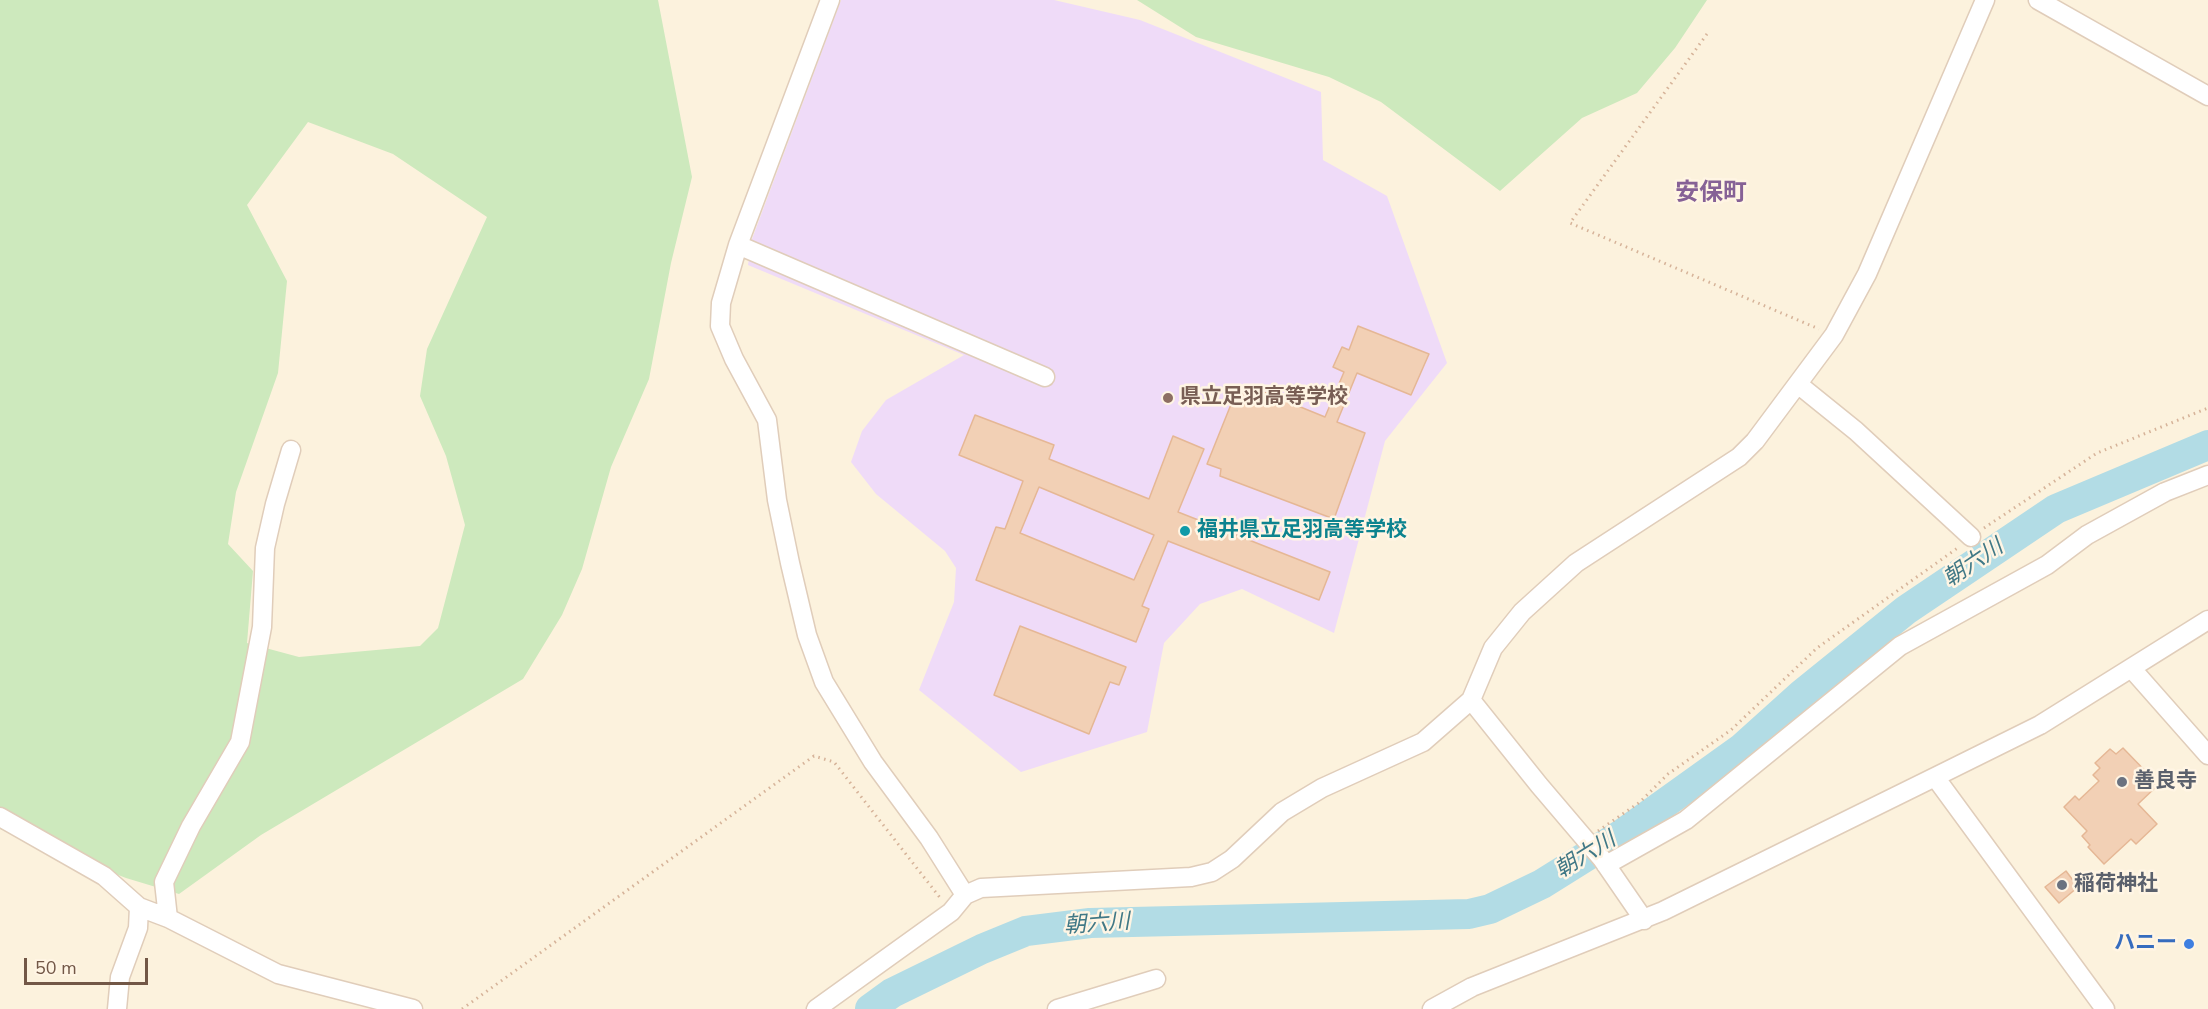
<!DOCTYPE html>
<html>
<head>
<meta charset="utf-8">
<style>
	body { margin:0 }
	#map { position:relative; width:2208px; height:1009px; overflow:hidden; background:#fcf2dd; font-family:"Nunito Sans",sans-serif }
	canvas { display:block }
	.scale { position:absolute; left:24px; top:958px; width:124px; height:27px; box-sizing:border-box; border:3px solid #725746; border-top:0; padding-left:8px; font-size:18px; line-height:21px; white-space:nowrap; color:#725746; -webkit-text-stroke:4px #fff5e4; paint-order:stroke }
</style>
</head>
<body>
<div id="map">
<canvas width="2208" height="1009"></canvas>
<div class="scale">50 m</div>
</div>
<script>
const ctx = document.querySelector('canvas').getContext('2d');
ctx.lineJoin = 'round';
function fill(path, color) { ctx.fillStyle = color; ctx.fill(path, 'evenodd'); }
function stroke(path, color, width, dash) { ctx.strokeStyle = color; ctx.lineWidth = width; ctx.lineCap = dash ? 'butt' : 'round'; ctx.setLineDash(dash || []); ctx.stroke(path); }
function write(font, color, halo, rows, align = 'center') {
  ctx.font = font + ' "Nunito Sans","Noto Sans JP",sans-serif'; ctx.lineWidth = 5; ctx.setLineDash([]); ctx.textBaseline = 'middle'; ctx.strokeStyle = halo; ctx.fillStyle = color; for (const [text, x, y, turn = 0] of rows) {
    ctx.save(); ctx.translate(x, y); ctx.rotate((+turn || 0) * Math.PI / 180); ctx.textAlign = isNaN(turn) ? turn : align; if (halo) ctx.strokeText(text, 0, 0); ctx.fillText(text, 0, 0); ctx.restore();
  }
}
fill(new Path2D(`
	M841 0H1054L1140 20 1321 92 1323 160 1387 196 1447 363 1385 441 1334 633 1242 589 1200 604 1164 643 1147 732 1021 772 919 690 954 602 956 568 945 551 876 494 851 462 862 431 886 400 964 355 748 265 752 239Z`), '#efdbf8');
fill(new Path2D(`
	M0 0H658L692 177 671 263 649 379 611 467 582 569 562 615 523 679 261 835 179 894 126 878 0 829ZM308 122 393 154 487 217 427 349 420 396 446 456 465 525 438 628 420 646 299 657 247 643 253 571 228 544 236 492 278 373 287 281 247 205Z
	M1137 0H1707L1675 48 1637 93 1582 118 1500 191 1381 102 1329 77 1196 37Z`), '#cde9bd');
stroke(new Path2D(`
	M870 1009 892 993 982 949 1026 931 1090 923 1469 914 1490 909 1542 884 1622 834 1742 748 1802 694 1906 610 2056 509 2208 445`), '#b2dce5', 30);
const building = new Path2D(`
	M1358 326 1429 354 1411 395 1357 373 1337 422 1365 433 1334 519 1220 476 1221 469 1207 464 1238 387 1252 393 1254 388 1325 417 1344 372 1333 367 1342 347 1349 350Z
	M975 415 1054 445 1049 459 1149 499 1173 436 1204 449 1178 512 1330 572 1319 600 1168 541 1142 606 1149 609 1136 642 976 580 996 527 1005 529 1023 481 959 455ZM1039 487 1154 535 1134 580 1020 533Z
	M1020 626 1126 667 1119 685 1110 682 1089 734 994 695Z
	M2123 748 2154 780 2152 782 2157 786 2138 804 2157 824 2136 844 2131 839 2104 864 2088 847 2090 845 2082 836 2087 831 2064 807 2075 796 2079 800 2099 781 2093 775 2100 768 2095 763 2110 749 2116 754Z
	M2066 871 2078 887 2059 903 2045 887Z`);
fill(building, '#f2d0b5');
stroke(building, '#e5b795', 1.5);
const minor = new Path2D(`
	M830 0 738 245 721 303 720 326 734 359 767 420 777 500 790 563 807 635 824 682 873 762 929 838 965 895
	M2038 0 2208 96
	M738 245 1045 377
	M1799 385 1856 431 1971 537
	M2132 669 2208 755
	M1471 700 1539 785 1602 859 1644 920
	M1935 777 2105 1009
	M0 817 104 876 139 907 168 918 278 974 413 1009
	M1606 865 1686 820 1900 646 2047 565 2087 535 2165 492 2208 475
	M168 918 164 882 191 826 240 742 262 627 265 548 275 504 291 450
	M117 1009 120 977 138 928 139 907
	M816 1009 951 912 965 895 981 888 1191 877 1212 872 1232 859 1282 812 1322 788 1423 742 1471 700 1493 648 1522 612 1576 563 1739 457 1755 441 1834 335 1867 274 1985 0
	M1057 1009 1156 979
	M1432 1009 1472 987 1663 911 1935 777 2040 725 2208 620`);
stroke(minor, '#e0cdba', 21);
stroke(new Path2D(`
	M1707 34 1570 223 1819 329
	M1984 528 2097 453 2208 408
	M1598 831 1640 802 1668 774 1731 730 1817 648 1959 547
	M462 1009 814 756 834 762 941 899`), '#d6b399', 3, [1.5, 4.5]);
stroke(minor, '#fff', 18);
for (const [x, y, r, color] of [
	[1168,398,6,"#8d6e63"],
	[1185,531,6,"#0f9aa8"],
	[2122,782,6,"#6b7280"],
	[2062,885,6,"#6b7280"],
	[2189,944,6,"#3f7fe0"]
]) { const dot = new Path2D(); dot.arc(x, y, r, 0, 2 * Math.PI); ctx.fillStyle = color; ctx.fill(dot); stroke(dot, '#fff5e4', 2); }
write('bold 21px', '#785e54', '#fff5e4', [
	["県立足羽高等学校",1180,398]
], 'left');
write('bold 21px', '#0d838f', '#fff5e4', [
	["福井県立足羽高等学校",1197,531]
], 'left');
write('bold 21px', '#5b616d', '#fff5e4', [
	["善良寺",2134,782],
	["稲荷神社",2074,885]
], 'left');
write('bold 21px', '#366cbe', '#fff5e4', [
	["ハニー",2177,944]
], 'right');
write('italic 22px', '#407886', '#fff5e4', [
	["朝六川",1974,564,-34],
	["朝六川",1586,856,-32],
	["朝六川",1097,925,-4]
]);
write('bold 24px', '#866196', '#fff5e4', [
	["安保町",1711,194]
]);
</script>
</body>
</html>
